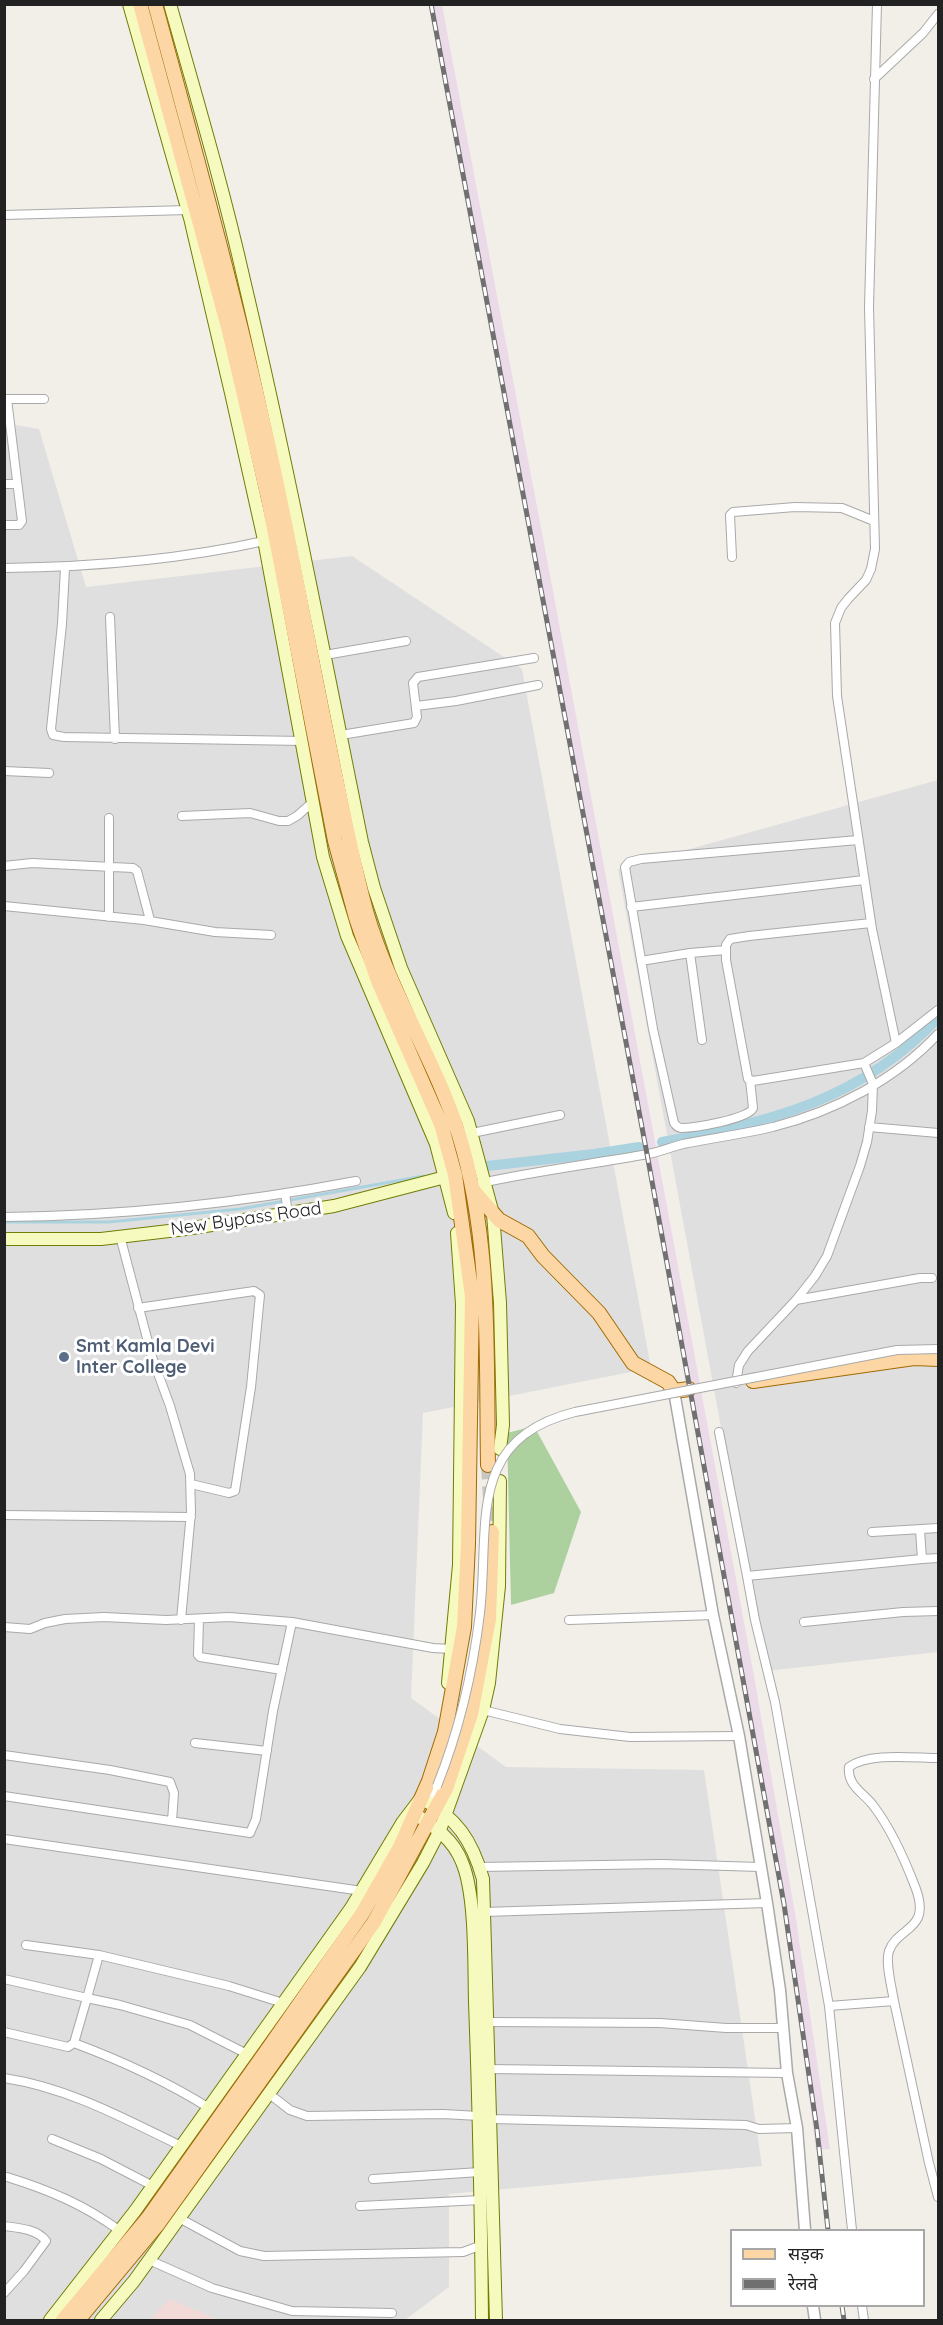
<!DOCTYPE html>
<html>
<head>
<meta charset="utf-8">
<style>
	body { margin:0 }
	#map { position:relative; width:943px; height:2325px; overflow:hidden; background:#f2efe9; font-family:Quicksand,"Noto Sans Devanagari",sans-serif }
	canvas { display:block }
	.frame { position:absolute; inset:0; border:6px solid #222; pointer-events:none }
	.legend { position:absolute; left:730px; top:2229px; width:195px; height:78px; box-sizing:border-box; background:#fff; border:2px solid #a7a7a7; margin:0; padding:8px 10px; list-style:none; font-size:18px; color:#222 }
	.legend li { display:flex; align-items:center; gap:12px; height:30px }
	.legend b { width:30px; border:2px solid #a7a7a7 }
</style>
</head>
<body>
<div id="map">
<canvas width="943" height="2325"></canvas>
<div class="frame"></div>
<ul class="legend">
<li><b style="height:8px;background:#fcd6a4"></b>सड़क</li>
<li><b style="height:8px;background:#707070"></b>रेलवे</li>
</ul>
</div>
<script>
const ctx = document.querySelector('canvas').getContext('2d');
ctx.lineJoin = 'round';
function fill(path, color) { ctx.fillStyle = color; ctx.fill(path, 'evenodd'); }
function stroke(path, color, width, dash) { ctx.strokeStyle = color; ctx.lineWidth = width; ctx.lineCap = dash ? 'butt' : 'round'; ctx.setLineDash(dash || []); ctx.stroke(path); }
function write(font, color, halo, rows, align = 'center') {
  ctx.font = font + ' Quicksand,sans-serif'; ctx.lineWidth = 6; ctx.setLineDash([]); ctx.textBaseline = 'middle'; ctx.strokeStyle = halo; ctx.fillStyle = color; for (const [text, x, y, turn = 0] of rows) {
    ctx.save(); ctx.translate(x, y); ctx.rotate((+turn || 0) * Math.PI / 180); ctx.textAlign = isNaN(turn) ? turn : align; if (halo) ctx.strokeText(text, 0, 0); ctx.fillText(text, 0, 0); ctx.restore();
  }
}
fill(new Path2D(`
	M4 423 39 429 86 587 352 556 522 669 651 1368 423 1413 411 1698 506 1767 704 1770 762 2166 449 2194V2287L405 2320H5Z
	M938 780V1652L766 1671 618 869Z`), '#e0dfdf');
fill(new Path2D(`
	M169 2299 219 2320H149Z`), '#f2dad9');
fill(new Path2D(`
	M429 5H442L552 586 754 1676 796 1919 830 2149 816 2150 794 1984 768 1820 695 1415Z`), '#ebdbe8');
fill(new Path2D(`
	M534 1426 581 1512 554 1593 511 1605 507 1433Z`), '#add19e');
stroke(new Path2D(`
	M4 1222H109L240 1209 424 1176`), '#aad3df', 3);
stroke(new Path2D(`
	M662 1142C769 1122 860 1101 938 1018
	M487 1166 594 1154 639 1147`), '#aad3df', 10);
stroke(new Path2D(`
	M488 1465 492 1532`), '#c8c6c1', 14, [14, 7]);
const minor = new Path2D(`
	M874 79 923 33 938 14
	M4 215 188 210
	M4 399H44
	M4 484H17
	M4 525H19L22 521 7 399
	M732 557 730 515 733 512 795 507 842 508 874 521
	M4 568C91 567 179 560 264 541
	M65 568 62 624 51 729 53 735 64 737 303 741
	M110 617 115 739
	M325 655 406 641
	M416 706 456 701 538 685
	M341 735 414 723 417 717 413 683 418 677 534 658
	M4 771 49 773
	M182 816 250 813 279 821H288L297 816 314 801
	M109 818V917
	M4 866 32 863 133 868 137 871 150 920
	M4 906 144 920 215 932 271 935
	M631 907 864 880
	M690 953 702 1040
	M641 961 690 953 726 950
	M896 1043 938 1010
	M864 1063 753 1081 748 1079 726 960V945L730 939 749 936 871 923
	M750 1080 753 1108C749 1119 694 1128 681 1128 676 1127 677 1126 674 1123L653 1029 625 867 629 862 641 859 858 840
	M869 1127 938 1133
	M472 1133 560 1115
	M481 1183C536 1171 592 1164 648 1154 660 1152 671 1147 683 1144 713 1138 743 1134 773 1127 835 1111 895 1080 938 1034
	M285 1193 288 1213
	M4 1217C123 1216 240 1203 356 1181
	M120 1236 152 1357 170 1406 190 1474 191 1512 181 1620
	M796 1300 920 1278H932
	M138 1308 254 1291 260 1295 251 1387 235 1491 229 1493 191 1484
	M736 1383 739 1365 748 1351 796 1300 815 1276 827 1256 860 1166 867 1142 872 1111 873 1084 864 1063 896 1043 872 929 837 696 835 623 841 608 848 599 866 580 871 569 875 549 869 307 877 4
	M719 1432 747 1576
	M4 1515 191 1517
	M920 1530 922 1559 747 1576 755 1620 775 1702 829 2006 894 2001 929 2163 938 2197
	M872 1532 938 1528
	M922 1559 938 1558
	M199 1619 198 1655 200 1657 282 1670
	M569 1620 713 1615
	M804 1622 903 1612 938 1611
	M4 1627 30 1629 45 1623 65 1619 104 1617 166 1620 229 1617 292 1622 433 1648 452 1649
	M483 1710 560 1729 630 1737 739 1736
	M195 1743 267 1751
	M4 1755 110 1770 170 1782 174 1793 172 1821
	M4 1796 250 1833 256 1819 273 1711 292 1622
	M429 1803 437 1786
	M4 1839 362 1891
	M480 1867 662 1864 760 1867
	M484 1912 767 1903
	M26 1945 99 1955
	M4 1979 87 1998 99 1955 229 1986 283 2003
	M894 2001C892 1989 885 1962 889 1951 898 1926 931 1931 916 1889 905 1860 891 1828 872 1804 862 1792 847 1785 849 1767 869 1752 914 1758 938 1758
	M829 2006 852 2230
	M487 2022 660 2023 726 2028H783
	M4 2032 68 2047 74 2043C122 2061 166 2081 209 2108
	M74 2043 87 1998 120 2005 190 2025 247 2054
	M489 2069 787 2073
	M4 2078C69 2088 123 2118 181 2146
	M268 2093 290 2110 307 2116 443 2114 479 2116 491 2119 746 2125 759 2129 797 2128
	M52 2139 101 2159 153 2186
	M7 2177C49 2190 85 2205 120 2231
	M373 2179 480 2172
	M360 2206 481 2200
	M179 2218 240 2251 264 2256 463 2252 482 2245
	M4 2226C19 2228 37 2229 46 2241L24 2271 4 2293
	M149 2260 212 2288 292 2311 392 2313
	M862 2306 864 2320`);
const tertiary = new Path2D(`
	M674 1391 713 1615 739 1736 767 1903 780 1990 787 2073 797 2128 805 2230
	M813 2306 815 2320`);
const secondary = new Path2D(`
	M129 4 190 218 231 393 264 540 323 857 347 936 436 1144 454 1213
	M170 4C196 96 223 187 244 280 288 466 324 654 362 842L374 888 401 968 468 1121 493 1214 500 1303 503 1425 500 1449
	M4 1239H101L186 1229 334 1206 453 1175
	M448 1683 459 1565 462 1304 457 1233
	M415 1814C435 1827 453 1839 462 1862 476 1895 474 1964 475 2002 479 2108 481 2214 482 2320
	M50 2320 135 2211 351 1908 402 1823 421 1798C457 1818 472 1840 483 1879L496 2320
	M101 2320 134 2281 360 1967 423 1863 440 1830 483 1710 489 1683 499 1586 500 1481`);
const primary = new Path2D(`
	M155 4C197 158 239 311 273 466 304 610 328 754 362 896 382 980 433 1053 459 1135 492 1241 486 1355 488 1465
	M473 1190 499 1220 528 1236 543 1256 599 1313 633 1363 668 1382 674 1391 689 1389
	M753 1381 914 1358 938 1359
	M63 2320 148 2218 270 2046 362 1914 400 1847 429 1781 445 1732 464 1627 468 1544 472 1296 455 1175 441 1124 378 981 356 918 335 841 268 498 229 331 140 4
	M78 2320 158 2224 374 1922 446 1789 471 1714 489 1619 492 1532`);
stroke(minor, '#a9a9a9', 10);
stroke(tertiary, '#a9a9a9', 13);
stroke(secondary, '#707d05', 14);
stroke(primary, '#a06b00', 16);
stroke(minor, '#fff', 8);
stroke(tertiary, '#fff', 10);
stroke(secondary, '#f7fabf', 12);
stroke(primary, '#fcd6a4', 14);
const rail = new Path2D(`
	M431 4 647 1154 784 1904 817 2130 828 2230
	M842 2306 844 2320`);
stroke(rail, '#707070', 5);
stroke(rail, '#fff', 3, [9]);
const minorBridge = new Path2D(`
	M437 1786C459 1731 473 1671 480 1613 490 1526 465 1439 575 1412L897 1350 938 1349`);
stroke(minorBridge, '#a9a9a9', 10, []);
stroke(minorBridge, '#fff', 8);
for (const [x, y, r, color] of [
	[64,1357,6,"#5c6f8a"]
]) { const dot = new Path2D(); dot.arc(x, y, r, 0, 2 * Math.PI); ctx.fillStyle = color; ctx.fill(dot); stroke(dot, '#fff', 2); }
write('18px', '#222', '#fff', [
	["New Bypass Road",246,1219,-8]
]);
write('bold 18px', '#4e5e75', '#fff', [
	["Smt Kamla Devi",76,1347],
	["Inter College",76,1368]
], 'left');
</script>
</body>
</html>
